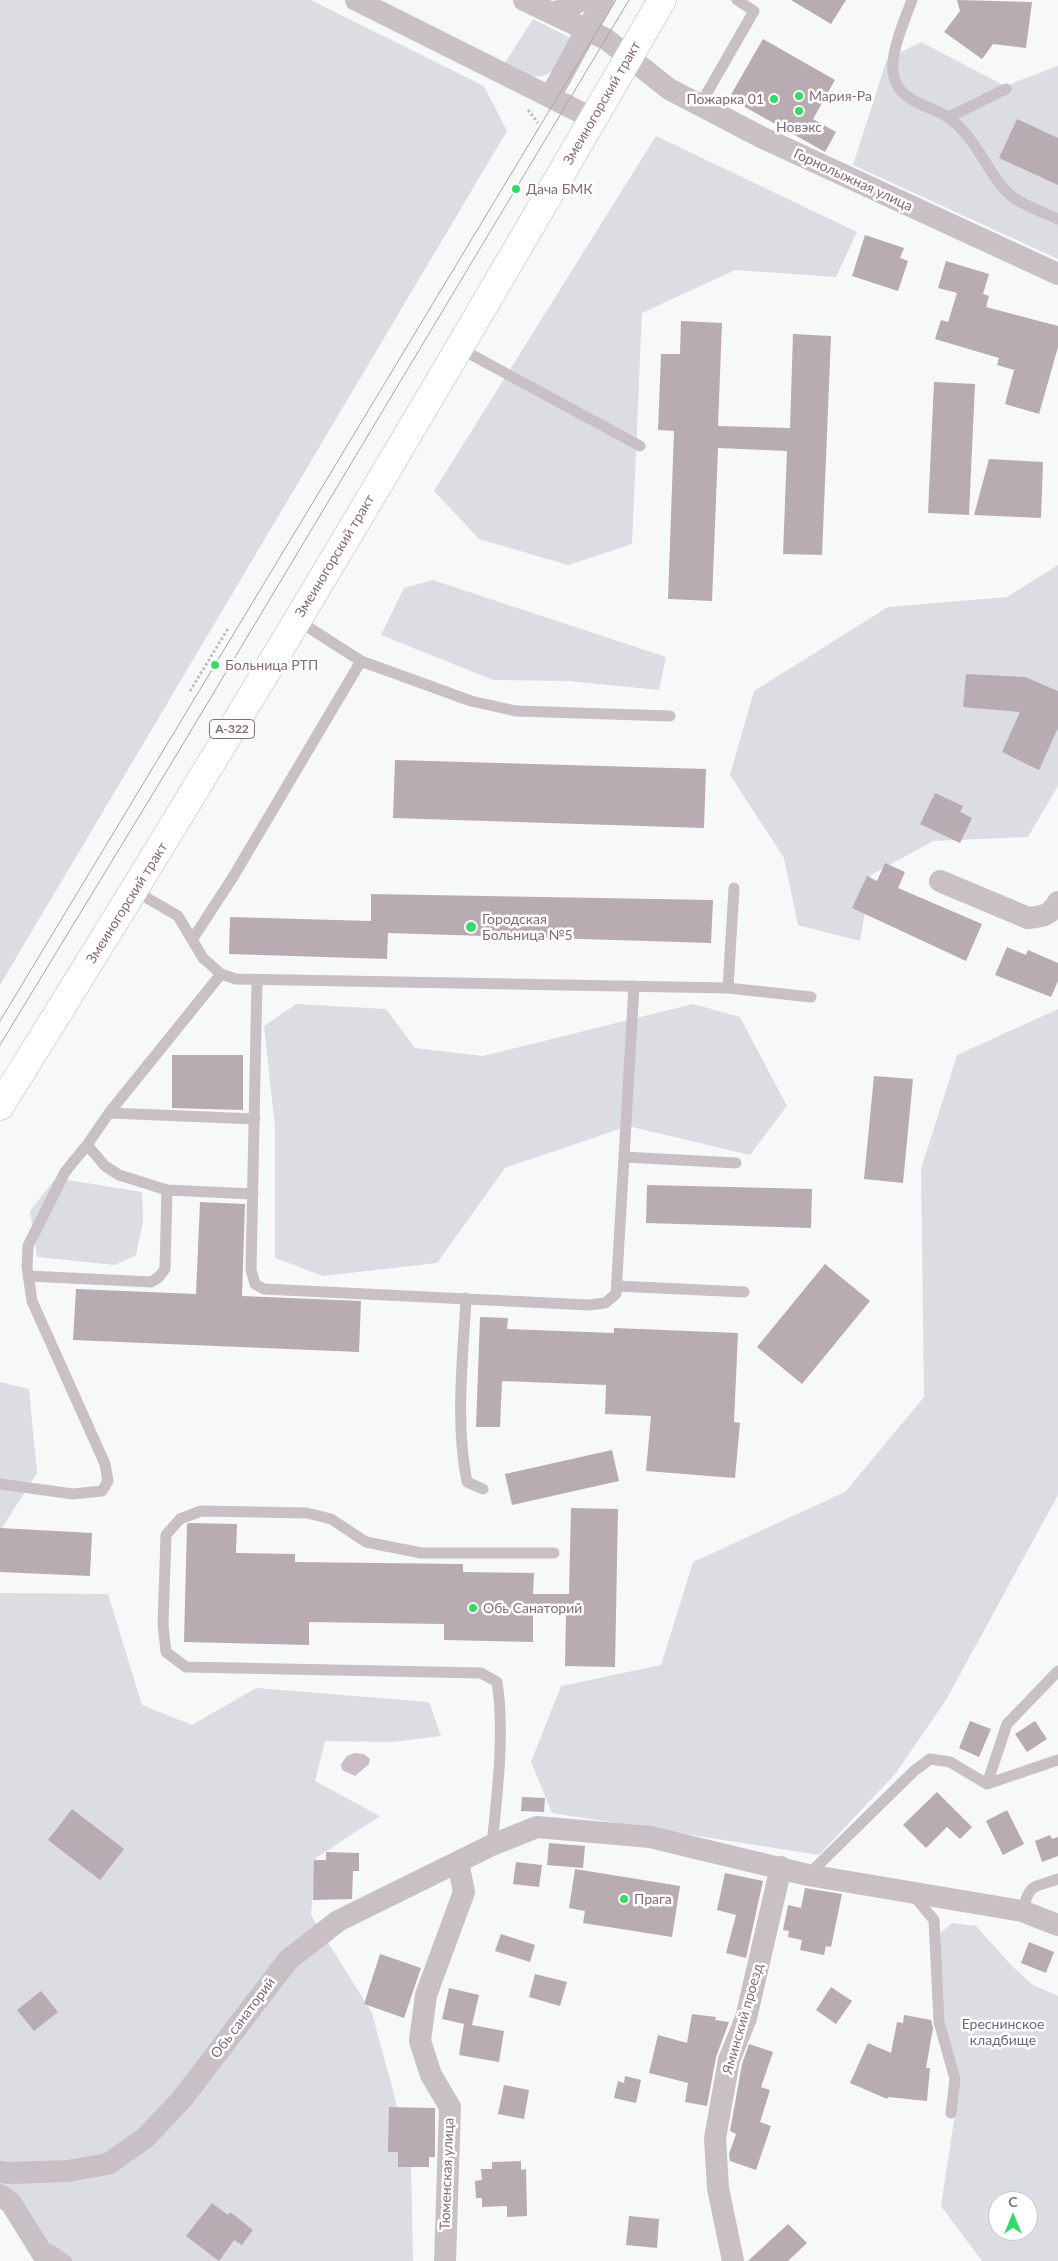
<!DOCTYPE html>
<html>
<head>
<meta charset="utf-8">
<style>
	body { margin:0 }
	#map { position:relative; width:1058px; height:2261px; overflow:hidden; background:#f7f9f9; font-family:Lato,sans-serif }
	canvas { display:block }
	.north { position:absolute; left:988px; top:2191px; width:50px; height:50px; box-sizing:border-box; background:#fff; border:1px solid #cfc3c9; border-radius:50%; rotate:0deg; font-size:14px; font-weight:700; line-height:20px; text-align:center; color:#866a77 }
	.north::after { content:''; display:block; margin:auto; width:18px; height:22px; background:#35da68; clip-path:polygon(50% 0,100% 100%,50% 72%,0 100%) }
</style>
</head>
<body>
<div id="map">
<canvas width="1058" height="2261"></canvas>
<div class="north">С</div>
</div>
<script>
const ctx = document.querySelector('canvas').getContext('2d');
ctx.lineJoin = 'round';
function fill(path, color) { ctx.fillStyle = color; ctx.fill(path, 'evenodd'); }
function stroke(path, color, width, dash) { ctx.strokeStyle = color; ctx.lineWidth = width; ctx.lineCap = dash ? 'butt' : 'round'; ctx.setLineDash(dash || []); ctx.stroke(path); }
function write(font, color, halo, rows, align = 'center') {
  ctx.font = font + ' Lato,sans-serif'; ctx.lineWidth = 5; ctx.setLineDash([]); ctx.textBaseline = 'middle'; ctx.strokeStyle = halo; ctx.fillStyle = color; for (const [text, x, y, turn = 0] of rows) {
    ctx.save(); ctx.translate(x, y); ctx.rotate((+turn || 0) * Math.PI / 180); ctx.textAlign = isNaN(turn) ? turn : align; if (halo) ctx.strokeText(text, 0, 0); ctx.fillText(text, 0, 0); ctx.restore();
  }
}
fill(new Path2D(`
	M0 0H311L484 86 507 131 0 985Z
	M533 19 573 39C547 81 551 84 503 66Z
	M921 42 1005 86 1058 66V259L853 165 887 59Z
	M656 136 857 232 836 277 735 270 642 313 632 544 568 565 479 539 434 491Z
	M1058 565V786L1028 837 933 841 871 875 860 941 798 925 784 858 730 775 754 691 888 607 1007 597Z
	M433 580 666 657 659 690 568 681 493 680 381 635 404 588Z
	M296 1004 386 1009 415 1048 483 1056 693 1004 740 1017 787 1106 750 1155 628 1126 505 1168 437 1263 323 1276 275 1258V1128L264 1026Z
	M1058 1009V1495L946 1700 896 1773 819 1855 552 1813 531 1762 561 1686 661 1665 693 1562 845 1492 924 1397 921 1169 957 1055Z
	M56 1178 142 1192 143 1222 136 1255 115 1265 37 1257 30 1211Z
	M0 1382 29 1389 37 1473 0 1531Z
	M0 1593 108 1594 142 1705 192 1725 256 1688 429 1702 441 1736 393 1742 325 1741 315 1781 380 1816 316 1858 311 1915 372 2013 411 2158 413 2261H42L0 2203Z
	M952 1923 976 1926 1011 1965 1033 1985 1058 1996V2261H982L941 2206 960 2081 944 2022 939 1934ZM998 2201H1028V2231H998Z`), '#dbdde2');
fill(new Path2D(`
	M355 1753 364 1754 370 1759 369 1764 355 1776 342 1770 341 1764 347 1756Z`), '#ccbec8');
fill(new Path2D(`
	M791 0H846L831 24Z
	M957 0 1032 2 1026 48 993 44 982 59 944 32 960 11Z
	M763 39 835 80 813 119 836 132 825 152 729 98Z
	M1017 119 1058 138V185L999 158Z
	M865 235 904 248 900 258 908 261 898 291 852 276Z
	M946 261 989 274 983 294 989 296 986 307 1058 326V347L1039 414 1005 404 1014 370 997 365 999 358 935 339 941 320 948 322 957 293 938 288Z
	M681 321 722 323 718 426 790 428 793 334 831 336 822 555 783 554 787 451 718 448 712 601 668 599 674 431 658 430 661 354H680Z
	M934 382 975 384 969 515 928 513Z
	M989 459 1043 462 1041 518 974 515Z
	M966 674 1025 677 1058 691V728L1039 770 1002 752 1020 712 963 707Z
	M395 760 706 769 704 828 393 818Z
	M935 793 963 806 960 812 972 818 960 843 920 824Z
	M885 863 905 872 898 888 982 924 966 961 852 908 867 876 877 881Z
	M371 894 713 900 711 943 388 933 387 959 229 954 230 917 371 921Z
	M1007 947 1026 955 1028 950 1058 963V981L1051 997 995 975Z
	M172 1055H243V1110L172 1108Z
	M874 1076 913 1079 903 1183 864 1179Z
	M647 1185 812 1189 811 1228 646 1223Z
	M200 1202 245 1204 242 1296 361 1301 359 1352 73 1340 76 1289 196 1294Z
	M825 1264 870 1301 802 1384 757 1347Z
	M480 1317 508 1318 507 1329 614 1333V1328L738 1333 734 1422 740 1423 735 1478 646 1471 651 1416 605 1414 606 1385 502 1381 500 1427H476Z
	M612 1450 619 1481 512 1505 505 1474Z
	M571 1508 618 1509 615 1667 565 1666 566 1615 533 1614V1642L444 1640V1624L309 1622V1645L184 1642 187 1524 190 1523 237 1524 236 1553 295 1554V1562L463 1564V1572L534 1573 533 1594H569Z
	M0 1528 92 1533 90 1576 0 1572Z
	M970 1721 991 1729 979 1757 959 1748Z
	M1035 1721 1047 1739 1027 1752 1015 1734Z
	M937 1792 972 1827 960 1839 947 1827 926 1848 903 1825Z
	M522 1797 545 1798 544 1812 521 1811Z
	M72 1809 124 1849 100 1880 48 1840Z
	M1007 1810 1024 1844 1003 1855 986 1821Z
	M1050 1835 1052 1839 1058 1837V1856L1042 1862 1035 1841Z
	M549 1843 585 1846 583 1868 547 1865Z
	M326 1852 359 1853V1871H353L352 1899 313 1900 314 1860H326Z
	M516 1862 542 1865 539 1887 513 1884Z
	M575 1869 680 1886 672 1937 583 1923 585 1911 569 1908Z
	M725 1873 763 1881 746 1958 726 1953 736 1915 717 1910Z
	M805 1888 842 1894 831 1947 826 1946 824 1955 800 1950 802 1940 788 1937 789 1931 783 1930 788 1905 801 1908Z
	M501 1934 535 1945 530 1962 495 1951Z
	M1029 1942 1054 1952 1046 1973 1021 1963Z
	M380 1954 421 1968 404 2018 364 2004Z
	M535 1974 567 1982 560 2006 529 1997Z
	M831 1987 852 2001 836 2024 816 2010Z
	M449 1988 479 1995 472 2025 504 2031 499 2062 459 2055 464 2024 442 2019Z
	M41 1991 58 2012 34 2031 17 2010Z
	M692 2014 716 2017 715 2020 729 2022 716 2057 707 2106 685 2102 688 2083 649 2073 658 2035 687 2043Z
	M904 2015 931 2020 933 2028 926 2068H930L927 2101 888 2097 887 2099 850 2083 868 2043 891 2053 897 2022 903 2023Z
	M749 2044 773 2052 761 2087 770 2090 760 2122 771 2126 756 2170 730 2161 729 2154 736 2134 730 2131 742 2064Z
	M625 2076 641 2080 636 2103 614 2098 618 2081 624 2083Z
	M504 2085 529 2090 524 2119 498 2114Z
	M389 2107 435 2108V2157H429V2167H398V2152H388Z
	M521 2161V2170L526 2169 527 2216 507 2217V2206L482 2207V2198H476L475 2181 482 2180 481 2169H492V2162Z
	M212 2203 228 2215 230 2212 253 2230 242 2245 234 2240 219 2261 186 2236Z
	M629 2216 659 2219 657 2248 626 2245Z
	M788 2224 807 2243 788 2261H748Z`), '#b8abb2');
const trunk = new Path2D(`
	M0 1106C228 742 447 372 662 0`);
stroke(trunk, '#bbb4b7', 29);
stroke(new Path2D(`
	M528 110 538 123
	M190 691 229 627`), '#c0bbbd', 3, [2.5, 2.5]);
stroke(new Path2D(`
	M912 0C905 19 888 57 894 77 900 103 931 105 949 118 975 137 985 167 1005 190 1018 204 1040 211 1058 219
	M700 105 754 11 737 0
	M949 117 1006 89
	M459 348 640 446
	M297 620 361 661
	M135 891 178 916 203 958 221 974 236 979 728 988 811 997
	M192 940 233 877 361 661 471 701 516 711 670 716
	M257 981 251 1270 255 1284 264 1289 589 1305 605 1303 616 1294 634 986
	M728 988 734 888
	M109 1113 255 1119
	M624 1157 736 1163
	M167 1190 253 1194
	M29 1276 151 1282 159 1277 165 1269 167 1190 119 1175 105 1166 87 1145
	M617 1286 744 1292
	M466 1298C463 1359 455 1422 467 1482L483 1489
	M0 1484 73 1494 102 1491 108 1481 105 1464 32 1301 27 1267 28 1246 65 1172 87 1145 109 1113 221 974
	M987 1784 1007 1724 1058 1671
	M492 1845C497 1796 505 1731 497 1682L481 1673 186 1667 166 1652 163 1625 166 1535 180 1519 201 1511 307 1513 331 1519 366 1542 421 1553H554
	M808 1875 914 1771 930 1759 950 1762 987 1784 1058 1760
	M913 1895 934 1920 939 2022 955 2079 951 2113
	M1022 1911C1031 1882 1031 1889 1058 1879
	M42 2248 51 2250 67 2261`), '#c8c0c4', 11);
stroke(new Path2D(`
	M356 0 594 119
	M524 0 606 39 669 89 761 137 1058 274
	M552 13 571 7 580 0
	M550 97 603 0
	M940 881 1028 918C1042 917 1051 915 1058 902
	M0 2172 9 2173 68 2171 108 2164 145 2138 182 2099 288 1960 338 1921 492 1845 537 1827 650 1837 808 1875 1022 1911 1058 1925
	M0 2195 11 2203 47 2261
	M445 2261 450 2107 431 2075 420 2041 426 1995 464 1892 458 1862
	M733 2261 718 2188 715 2138 729 2060 746 2018 781 1867`), '#c8c0c4', 22);
stroke(trunk, '#fff', 28);
stroke(new Path2D(`
	M0 1021 616 0
	M0 1045 174 759 629 0`), '#afa4a9', 1);
for (const [x, y, r, color] of [
	[799,96,5,"#35da68"],
	[774,99,5,"#35da68"],
	[799,111,5,"#35da68"],
	[516,189,5,"#35da68"],
	[215,665,5,"#35da68"],
	[471,927,6,"#35da68"],
	[473,1608,5,"#35da68"],
	[624,1899,5,"#35da68"]
]) { const dot = new Path2D(); dot.arc(x, y, r, 0, 2 * Math.PI); ctx.fillStyle = color; ctx.fill(dot); stroke(dot, '#fff', 2); }
for (const [x, y, w] of [
	[232,729,45]
]) { const box = new Path2D(); box.roundRect(x - w / 2, y - 9.5, w, 19, 4); ctx.fillStyle = '#fff'; ctx.fill(box); stroke(box, '#866a77', 1); }
write('bold 12px', '#866a77', null, [
	["А-322",232,729]
]);
write('14px', '#866a77', '#fff', [
	["Мария-Ра",809,96],
	["Пожарка 01",764,99,"right"],
	["Новэкс",799,127,"center"],
	["Дача БМК",526,189],
	["Больница РТП",225,665],
	["Городская",482,919],
	["Больница №5",482,935],
	["Обь Санаторий",483,1608],
	["Прага",634,1899]
], 'left');
write('14px', '#866a77', '#fff', [
	["Змеиногорский тракт",602,103,-60],
	["Горнолыжная улица",853,180,25],
	["Змеиногорский тракт",335,556,-59],
	["Змеиногорский тракт",127,903,-58],
	["Обь санаторий",243,2018,-53],
	["Яминский проезд",743,2019,-74],
	["Тюменская улица",447,2174,-88]
]);
write('14px', '#686b7d', '#fff', [
	["Ереснинское",1003,2024],
	["кладбище",1003,2040]
]);
</script>
</body>
</html>
